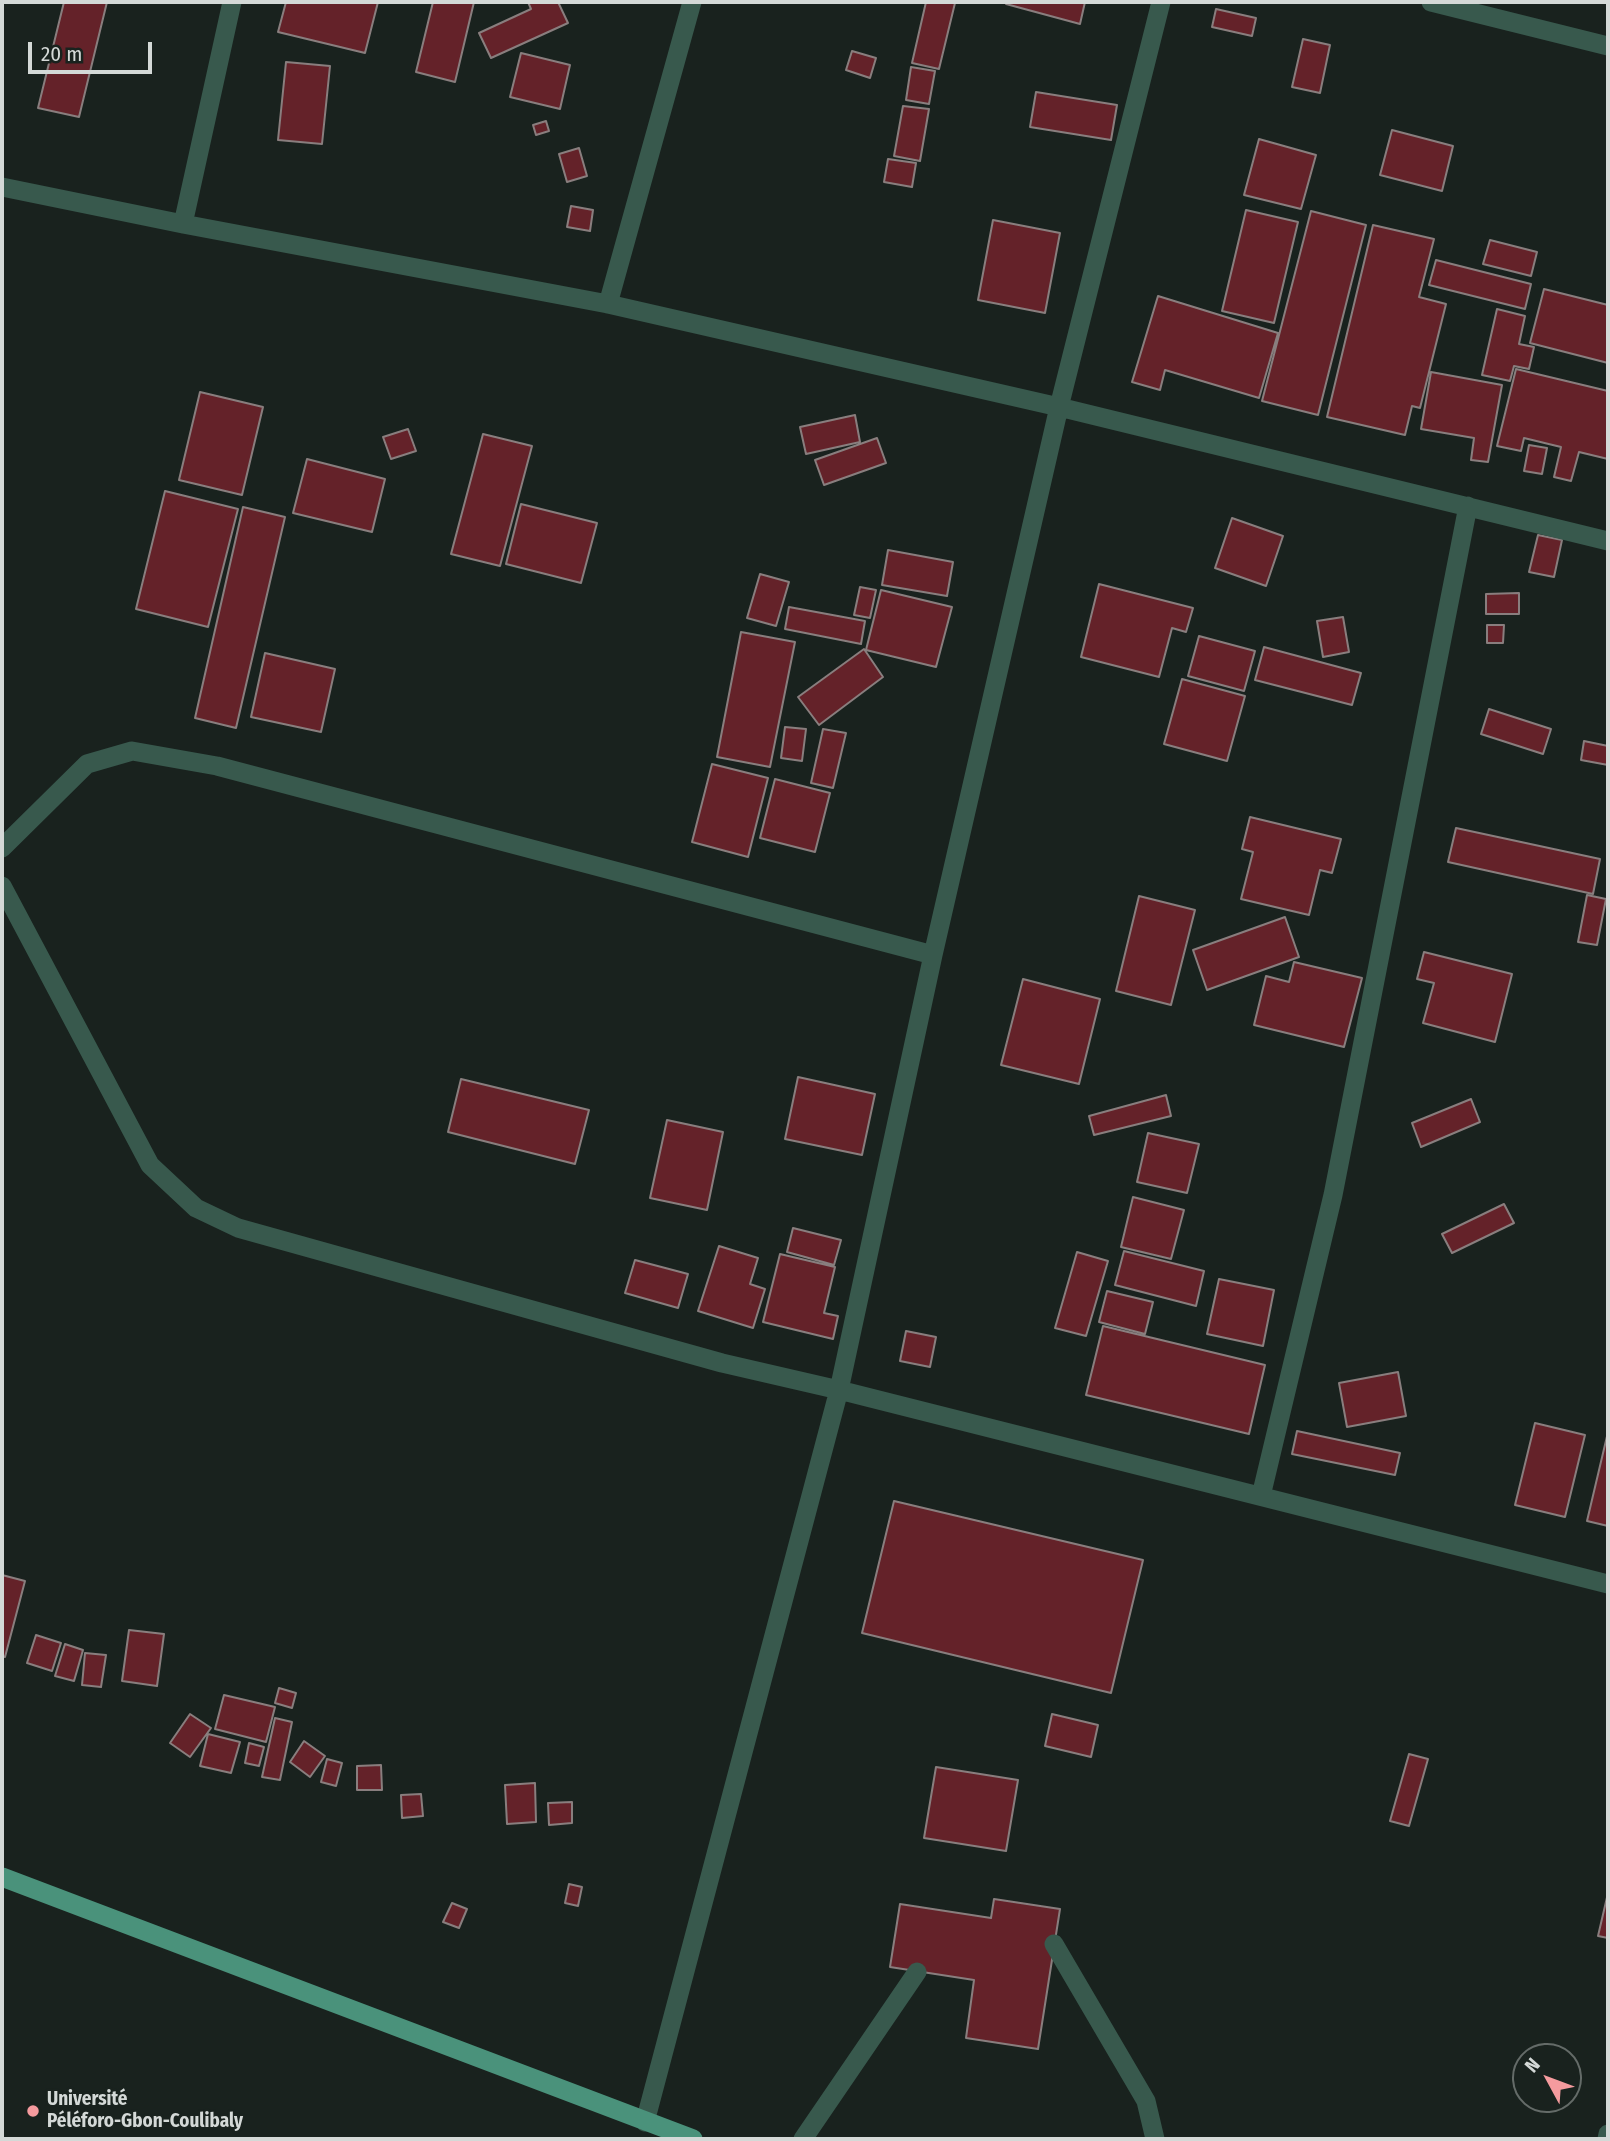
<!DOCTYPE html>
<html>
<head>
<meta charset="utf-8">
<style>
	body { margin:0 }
	#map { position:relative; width:1610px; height:2141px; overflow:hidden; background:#19221e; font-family:"Fira Sans Condensed",sans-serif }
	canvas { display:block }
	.frame { position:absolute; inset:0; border:4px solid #d4d9d7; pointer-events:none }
	.north { position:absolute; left:1512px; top:2043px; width:70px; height:70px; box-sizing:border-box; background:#19221e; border:2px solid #646b68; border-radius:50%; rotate:311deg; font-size:19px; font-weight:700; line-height:28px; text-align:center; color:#d4d9d7 }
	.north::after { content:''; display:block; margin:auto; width:24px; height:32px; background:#f59b9e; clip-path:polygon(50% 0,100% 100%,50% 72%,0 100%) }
	.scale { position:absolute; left:28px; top:42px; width:124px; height:32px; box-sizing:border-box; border:4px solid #d4d9d7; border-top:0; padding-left:9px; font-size:21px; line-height:24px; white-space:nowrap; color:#d4d9d7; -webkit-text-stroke:5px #19221e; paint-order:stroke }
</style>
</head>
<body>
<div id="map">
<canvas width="1610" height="2141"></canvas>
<div class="frame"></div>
<div class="north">N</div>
<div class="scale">20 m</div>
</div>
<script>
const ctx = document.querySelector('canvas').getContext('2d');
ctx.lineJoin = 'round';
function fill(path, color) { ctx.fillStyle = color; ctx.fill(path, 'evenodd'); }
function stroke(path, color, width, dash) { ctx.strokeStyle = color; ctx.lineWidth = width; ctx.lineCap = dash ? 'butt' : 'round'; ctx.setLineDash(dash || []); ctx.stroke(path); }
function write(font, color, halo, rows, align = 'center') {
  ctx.font = font + ' "Fira Sans Condensed",sans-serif'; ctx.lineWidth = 5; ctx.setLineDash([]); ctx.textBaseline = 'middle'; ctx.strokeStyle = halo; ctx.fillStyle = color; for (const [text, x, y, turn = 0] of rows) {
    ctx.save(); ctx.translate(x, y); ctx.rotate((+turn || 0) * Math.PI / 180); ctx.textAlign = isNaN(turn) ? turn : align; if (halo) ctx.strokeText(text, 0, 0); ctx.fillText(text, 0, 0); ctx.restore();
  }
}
const building = new Path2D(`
	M64 2H107L79 117 38 108Z
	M286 2H378L365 53 278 32Z
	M433 2H474L455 82 416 72Z
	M528 2H558L568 23 491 58 479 33 531 9Z
	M926 2 955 3 939 69 912 63Z
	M1006 2H1085L1080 24 1006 4Z
	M1216 9 1256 18 1252 36 1212 27Z
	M1303 39 1330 45 1320 93 1292 87Z
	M852 51 876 58 870 78 846 70Z
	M521 53 570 65 560 109 510 97Z
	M286 62 330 66 322 144 278 140Z
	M911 67 935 71 929 104 906 100Z
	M1036 92 1117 105 1111 140 1030 127Z
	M903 106 929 109 920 161 894 156Z
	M546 121 549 131 536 135 533 125Z
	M1392 130 1453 146 1442 191 1380 175Z
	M1259 139 1316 155 1301 209 1244 195Z
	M579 148 587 176 567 182 559 154Z
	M888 159 916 163 912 187 884 182Z
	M571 206 593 210 590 231 567 227Z
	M1246 210 1298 222 1274 323 1222 311Z
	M1311 211 1366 225 1318 415 1262 401Z
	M993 220 1060 233 1045 313 978 300Z
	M1373 225 1434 239 1419 297 1446 304 1420 408 1412 406 1405 435 1327 417Z
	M1490 240 1537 252 1531 276 1483 264Z
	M1436 260 1531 284 1525 309 1429 285Z
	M1544 289 1608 305V363L1530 343Z
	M1158 296 1278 333 1259 398 1165 370 1160 390 1132 382Z
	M1497 309 1525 316 1519 344 1534 347 1529 369 1514 366 1510 381 1482 375Z
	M1516 369 1608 391V459L1579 452 1571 481 1554 477 1561 447 1524 438 1521 451 1497 446Z
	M1431 372 1502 385 1488 462 1471 460 1474 438 1421 429Z
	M200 392 263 407 242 495 179 480Z
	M855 415 860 442 806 454 800 427Z
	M408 429 416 451 391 459 383 437Z
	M483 434 532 446 500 566 451 554Z
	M877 438 886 463 824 485 815 460Z
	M1529 445 1547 448 1542 474 1524 471Z
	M307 459 385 479 372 532 293 513Z
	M165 491 238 509 208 627 136 609Z
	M521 504 597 523 581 583 506 564Z
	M243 507 285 517 236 728 195 718Z
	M1232 518 1283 536 1266 586 1215 568Z
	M1538 535 1562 540 1554 577 1529 572Z
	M888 550 953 562 947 596 882 585Z
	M760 574 789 582 776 626 747 618Z
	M1099 584 1193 608 1186 632 1172 628 1159 677 1081 657Z
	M860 587 876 590 870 618 854 615Z
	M881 590 952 607 936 667 866 650Z
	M1519 593V614H1486V594Z
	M789 607 865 621 861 644 785 629Z
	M1343 617 1349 652 1323 657 1317 621Z
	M1487 625H1504L1503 643H1487Z
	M741 632 795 642 770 767 717 757Z
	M1199 636 1255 651 1244 691 1188 676Z
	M1264 647 1361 673 1352 705 1255 680Z
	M864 649 883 677 819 725 798 697Z
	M265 653 335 669 321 732 251 717Z
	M1182 679 1245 696 1227 761 1164 744Z
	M1489 709 1551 729 1543 754 1481 734Z
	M785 727 806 729 802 761 781 758Z
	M823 729 846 733 833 788 811 783Z
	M1584 741 1608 746V765L1581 760Z
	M712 764 768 778 748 857 692 842Z
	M775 779 830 793 815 852 760 838Z
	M1250 817 1341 839 1332 873 1320 870 1309 915 1241 899 1253 852 1242 849Z
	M1456 828 1600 859 1593 894 1448 862Z
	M1587 895 1606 899 1597 945 1578 942Z
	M1139 896 1195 910 1171 1005 1116 991Z
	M1285 917 1299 957 1207 990 1193 950Z
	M1424 952 1512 974 1495 1042 1423 1023 1434 983 1417 979Z
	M1294 962 1362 978 1344 1047 1254 1025 1266 976 1289 982Z
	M1023 979 1100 999 1079 1084 1001 1065Z
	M798 1077 875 1094 862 1155 785 1139Z
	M461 1079 589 1110 575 1164 448 1132Z
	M1166 1095 1171 1116 1094 1135 1089 1116Z
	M1471 1099 1480 1122 1421 1147 1412 1123Z
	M667 1120 723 1132 707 1210 650 1198Z
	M1148 1133 1199 1144 1187 1193 1137 1182Z
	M1133 1197 1184 1210 1171 1259 1121 1247Z
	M1504 1204 1514 1223 1452 1253 1442 1234Z
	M793 1228 841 1240 834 1265 787 1252Z
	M719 1246 758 1258 750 1284 765 1289 753 1328 698 1311Z
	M1124 1251 1204 1271 1196 1306 1115 1285Z
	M1077 1252 1108 1261 1086 1336 1055 1328Z
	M780 1254 835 1267 824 1313 838 1316 833 1339 763 1322Z
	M635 1260 688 1274 678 1308 625 1293Z
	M1219 1279 1274 1290 1263 1346 1207 1334Z
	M1107 1291 1153 1302 1145 1334 1099 1322Z
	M1103 1326 1265 1365 1249 1434 1086 1395Z
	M906 1331 936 1337 930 1367 900 1361Z
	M1398 1372 1406 1416 1347 1427 1339 1383Z
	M1535 1423 1585 1435 1565 1517 1515 1505Z
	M1297 1431 1400 1453 1395 1475 1292 1454Z
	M1608 1432V1526L1587 1521Z
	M894 1501 1143 1560 1111 1693 862 1633Z
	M2 1575 25 1581 5 1657 2 1656Z
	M129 1630 164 1634 157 1686 122 1681Z
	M36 1635 61 1643 52 1671 27 1663Z
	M65 1644 83 1650 74 1681 55 1676Z
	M85 1653 106 1655 101 1687 82 1685Z
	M279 1688 296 1693 292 1708 275 1703Z
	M224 1695 275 1707 266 1742 215 1729Z
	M190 1714 211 1728 190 1757 170 1743Z
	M1052 1714 1098 1725 1091 1757 1045 1746Z
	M275 1718 292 1722 280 1780 262 1777Z
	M208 1734 240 1742 231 1773 200 1766Z
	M304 1741 325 1756 310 1777 290 1762Z
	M249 1743 264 1747 259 1766 245 1763Z
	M1409 1754 1428 1759 1409 1826 1390 1821Z
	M327 1759 342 1763 336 1786 321 1782Z
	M381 1765 382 1790H357V1766Z
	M936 1767 1018 1780 1006 1851 924 1838Z
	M535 1783 536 1822 507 1824 505 1785Z
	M421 1794 423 1816 402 1818 401 1795Z
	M572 1802V1823L549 1825 548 1803Z
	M569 1884 582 1887 578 1906 565 1903Z
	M1608 1893V1938L1598 1936Z
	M994 1899 1060 1909 1038 2049 966 2038 974 1980 890 1967 900 1904 991 1918Z
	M452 1903 467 1909 459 1928 443 1922Z`);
fill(building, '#642229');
stroke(building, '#897e7e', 2);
stroke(new Path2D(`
	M1054 1944 1146 2101 1155 2139
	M803 2139 917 1972`), '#38594d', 19);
stroke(new Path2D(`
	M1431 2 1608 46
	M2 187 183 224 608 304 1059 407 1608 541
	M183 224 232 2
	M608 304 692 2
	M2 848 87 764 132 751 217 766 933 955
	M2 886 150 1165 196 1208 238 1228 722 1363 839 1390 1608 1584
	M1261 1496 1333 1195 1468 506
	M645 2122 839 1390 933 955 1059 407 1161 2
	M1607 2139 1608 2134`), '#38594d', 19);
stroke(new Path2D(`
	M2 1877 693 2139`), '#4a927b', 19);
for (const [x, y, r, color] of [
	[33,2111,7,"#f59b9e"]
]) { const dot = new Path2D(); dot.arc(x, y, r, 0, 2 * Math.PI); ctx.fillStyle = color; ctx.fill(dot); stroke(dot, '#19221e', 2.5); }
write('bold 19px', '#d4d9d7', '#19221e', [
	["Université",47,2100],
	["Péléforo-Gbon-Coulibaly",47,2122]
], 'left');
</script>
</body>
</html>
